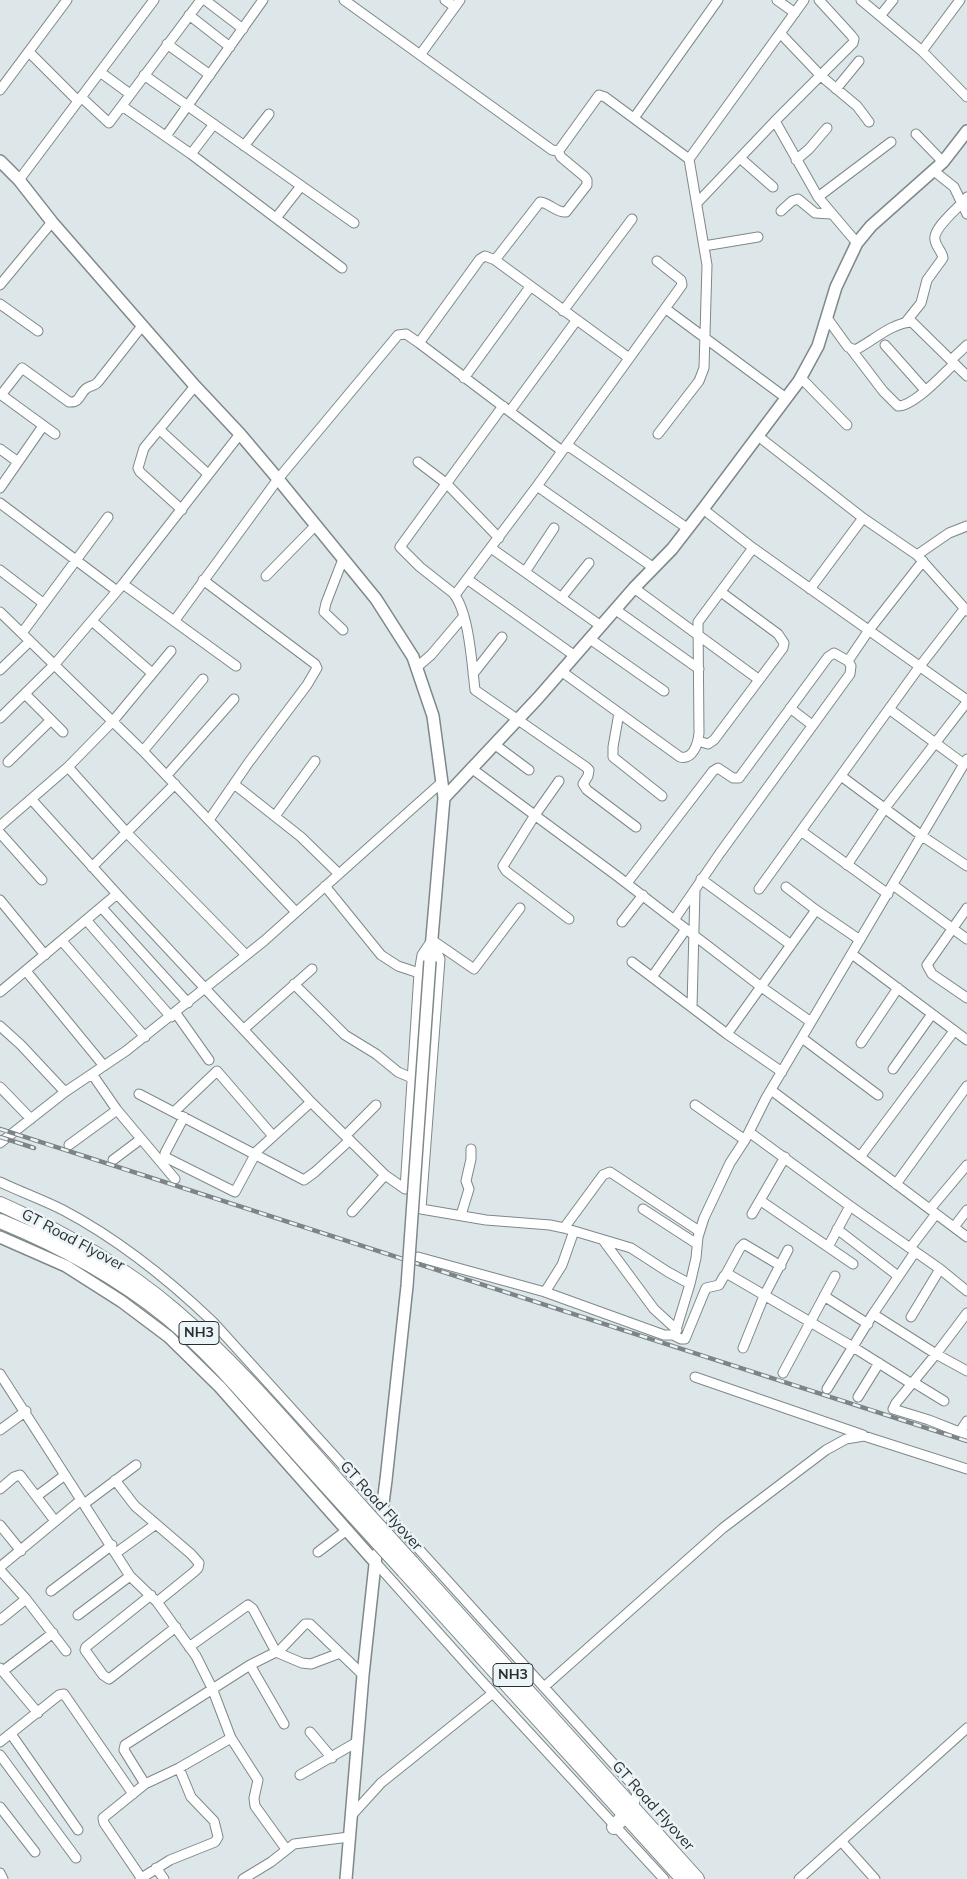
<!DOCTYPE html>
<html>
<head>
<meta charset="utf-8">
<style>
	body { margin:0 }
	canvas { display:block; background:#dde7e9 }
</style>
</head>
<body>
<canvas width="967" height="1879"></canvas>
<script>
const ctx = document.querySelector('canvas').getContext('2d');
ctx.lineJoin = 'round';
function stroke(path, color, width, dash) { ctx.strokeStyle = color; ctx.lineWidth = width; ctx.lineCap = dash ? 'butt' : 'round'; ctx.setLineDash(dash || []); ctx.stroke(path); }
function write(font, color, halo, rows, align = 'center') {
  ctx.font = font + ' Mulish,sans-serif'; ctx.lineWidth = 5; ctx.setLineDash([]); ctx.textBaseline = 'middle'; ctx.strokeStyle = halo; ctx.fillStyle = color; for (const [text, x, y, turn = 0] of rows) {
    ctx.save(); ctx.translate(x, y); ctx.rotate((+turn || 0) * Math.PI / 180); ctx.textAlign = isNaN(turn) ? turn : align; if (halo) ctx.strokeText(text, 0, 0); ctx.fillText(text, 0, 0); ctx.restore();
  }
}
const minor = new Path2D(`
	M205 0 243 29
	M344 0 552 150 558 151 560 149 599 95 605 97 689 159
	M445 0 455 7
	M777 0 795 13
	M861 0 922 51 967 97
	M189 15 230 47
	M880 16 893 0
	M781 34 821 76 857 106 869 122
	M167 44 210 75
	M922 51 960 0
	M29 52 78 101
	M420 55 460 0
	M100 72 130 94
	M144 75 354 223
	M836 89 859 61
	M0 90 67 0
	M81 97 109 123 201 0
	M122 106 191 154 342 268
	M634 118 718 0
	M775 121 818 197 857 243
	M916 134 943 162
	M166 136 263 0
	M244 146 269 114
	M191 154 214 124
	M740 158 773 187
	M796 160 809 149 827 128
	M934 171 954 187 967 214
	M19 180 154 0
	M818 197 891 142
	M698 202 775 121 853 43 854 39 851 35 819 0
	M781 211 792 201 798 199 815 213 831 214
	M276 218 301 186
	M704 246 758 237
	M495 260 540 202C550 203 556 213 566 212L587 185V180L585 177 561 157 558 151
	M0 285 52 222
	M0 304 38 331
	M666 309 786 398
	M563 311 632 219
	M827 318 848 347 855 350C873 341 891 323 912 322L967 376
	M905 323 921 303 927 280 943 258C942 251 936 247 935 240 932 228 960 207 967 197
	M419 343 480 259 485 256 495 260 629 358
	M885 345 925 390
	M851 349 883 391 898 406C914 406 942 375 954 364
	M951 360 967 345
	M464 378 530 287
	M801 378 847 425
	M0 394 55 434
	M1 395 22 368 69 402C81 403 79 393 87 388 92 385 95 386 98 382L142 326
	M503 406 400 547 420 567 453 593C469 611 472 665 475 690L586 767 589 770 588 776 583 784 587 790 636 827
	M510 411 576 321
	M160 430 208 474
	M658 434 699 381 704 368 707 265 689 159 804 0
	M758 436 863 518 917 555 967 611
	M567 445 687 528
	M0 449 18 462
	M418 462 447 484 499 538
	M537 486 654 568
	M0 488 43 426
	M0 503 117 591
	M703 509 753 548 967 700
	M182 510 140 472 138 468 144 448 195 386
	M491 548 601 626
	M917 555 949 533 967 526
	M0 570 43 603
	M525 572 554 528
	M266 576 315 526
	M467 579 575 656
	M203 580 315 664 317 668 307 685 249 762 209 820
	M123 584 236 666
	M634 588 758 679
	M810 589 863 518
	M455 595 537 486 682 285 681 280 657 261
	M561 598 589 563
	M616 610 699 669
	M0 612 143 751 296 912
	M175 620 278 479 398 335 406 334 419 343 562 451
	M92 621 152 673
	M343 630 324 612 326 603 343 559
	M22 633 108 517
	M590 639 664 691
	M848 661 869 630 923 561
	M417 667 431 655 464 616
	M0 670 30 641
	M561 671 680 757C693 760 698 744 699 733L698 622 753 548
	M473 674 502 637
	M25 694 63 732
	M790 708 812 725
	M889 709 964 764
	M619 713 613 747V757L662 796
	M0 718 55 664 123 584 240 434
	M698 741 708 744 714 740 783 648 784 643 778 634 721 592
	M494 744 529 770
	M143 751 203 679
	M8 762 51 720
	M68 767 127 833 246 955
	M471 768 617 876 760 986 811 1022
	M167 775 234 699
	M841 776 922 836 967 866
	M559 781 535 815 503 866 506 871 569 919
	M234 784 301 837 339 874
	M32 800 117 894 311 1102 385 1175 405 1189 419 973 422 955 432 940
	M275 816 315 761
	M0 826 68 767 113 721 171 651
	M801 831 888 894
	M0 833 42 880
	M847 865 885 808 967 702
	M92 867 175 784
	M701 879 791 945
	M627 883 713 771 718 768 733 778H739L828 657 834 653 848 661 851 666 850 674 720 853 674 920
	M893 885 967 939
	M325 886 381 955 398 966 419 973
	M786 887 816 910 860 940
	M759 889 920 666 965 608
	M0 900 45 955
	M102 908 188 1003
	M967 908 927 965 932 974 967 998
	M87 921 171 1017
	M622 922 643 895
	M432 940 474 969 520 908
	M62 941 145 1037
	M432 941 440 959 421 1209 486 1220 550 1225 564 1228 631 1248 668 1272 690 1284
	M852 954 967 1040
	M632 962 727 1034 782 1072
	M26 971 104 1066
	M652 977 686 929
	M294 984 345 1035 376 1054 398 1072 412 1078
	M0 992 117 894
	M692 1007 695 890
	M175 1012 209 1060
	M0 1026 21 1045 65 1092
	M244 1029 312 969
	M727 1034 816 910
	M802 1038 878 1095
	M861 1043 898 988
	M893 1069 932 1014
	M92 1074 117 1110 175 1179
	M0 1087 31 1119
	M771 1090 967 1237
	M139 1094 304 1180 315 1172 350 1140
	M695 1105 745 1140
	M174 1112 217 1071 273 1136
	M184 1117 165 1153V1157L235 1192 257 1151 311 1102
	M749 1132 850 1206 940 1269 967 1291
	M346 1135 376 1105
	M0 1143 65 1092 126 1051 264 941 442 782
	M69 1145 117 1110
	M860 1157 954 1031
	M113 1160 141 1139
	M0 1182C21 1192 43 1200 63 1210 118 1239 168 1279 213 1322L629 1781 637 1793 633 1808
	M896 1184 967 1086
	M761 1201 853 1264
	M643 1209 697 1244
	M930 1209 967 1165
	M352 1212 385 1175
	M752 1214 785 1157
	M461 1215 469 1189 466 1181 471 1159V1149
	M954 1227 967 1210
	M564 1228 603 1175 610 1172 699 1231
	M837 1229 898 1276
	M603 1240 654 1309 677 1330
	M828 1247 850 1206
	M910 1248 936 1214
	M418 1257 545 1292 664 1335H673L675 1333 690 1284 696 1258 698 1237 704 1218 730 1163 745 1140 766 1098 967 759
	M726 1274 740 1248 744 1244 781 1266
	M545 1292 562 1265 574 1231
	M824 1296 868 1324
	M967 1313 936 1354 896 1403 893 1409 929 1420 967 1435
	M873 1314 936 1354 967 1371
	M911 1317 940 1269
	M673 1335 681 1339H685L706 1288 719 1285 724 1276 728 1274 853 1347 912 1384
	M743 1348 764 1296 788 1250
	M783 1373 835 1276
	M0 1374 130 1576 157 1602 196 1656 212 1688 231 1738 258 1780 254 1798 255 1806 286 1849
	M695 1377 863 1435
	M913 1382 944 1401
	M827 1389 873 1314 915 1252
	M858 1397 879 1363
	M0 1430 26 1411
	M959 1433 967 1421
	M115 1480 135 1506 191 1554 199 1563 198 1568 194 1572 157 1602
	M0 1489 14 1477 20 1475 55 1521
	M37 1496 65 1475
	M84 1504 136 1465
	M0 1525 21 1551
	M318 1552 347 1530
	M116 1553 156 1524
	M375 1562 478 1677 664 1879
	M0 1567 81 1500
	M0 1570 26 1599 66 1651
	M51 1591 112 1545
	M151 1595 86 1647 85 1650 103 1675 109 1679 113 1676 176 1627
	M78 1615 130 1576
	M0 1620 26 1599
	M189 1647 248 1605 253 1609 276 1652 302 1663 311 1664 340 1653
	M250 1665 280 1650 305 1624H310L363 1675
	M0 1668 38 1713
	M3 1671 53 1633
	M544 1687 723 1528 826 1450 846 1439 864 1436 967 1469
	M310 1732 332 1758
	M11 1734 78 1830
	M0 1742 59 1695 64 1694 133 1794
	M0 1755 76 1858
	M300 1775 357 1742
	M145 1784 124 1750 125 1745 250 1665 284 1724
	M0 1807 35 1852
	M351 1816 381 1783 493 1693
	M841 1841 875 1879
	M156 1868 164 1879
	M0 1873 3 1879
	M140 1879 170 1860 215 1842 218 1837 214 1821 191 1797 179 1768
	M142 1879 104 1823 103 1818 145 1784 179 1768 231 1738
	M243 1879 271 1862 294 1844 349 1837
	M799 1879 967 1728`);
const tertiary = new Path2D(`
	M0 161 19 180 52 222 195 386 240 434 278 479 376 599 413 657 433 716 444 798 430 961
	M444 798 538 698 634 588 672 549 703 509 799 381 818 346 836 287 857 243 871 226 943 162 967 131
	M0 1237 66 1266 121 1301 169 1337 220 1387 375 1562
	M379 1534 386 1480
	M346 1879 363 1675 376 1555`);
const trunk = new Path2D(`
	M0 1204C63 1232 122 1266 174 1310 243 1369 301 1441 362 1508
	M0 1221C59 1245 117 1277 167 1317 203 1347 234 1382 265 1417 294 1450 324 1483 353 1515
	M412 1563 697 1879
	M404 1571 683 1879
	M614 1827 625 1815`);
stroke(minor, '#7f888a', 11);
stroke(tertiary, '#7f888a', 14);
stroke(trunk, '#7f888a', 16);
stroke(minor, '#fff', 9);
stroke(tertiary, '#fff', 11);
stroke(trunk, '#fff', 14);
const rail = new Path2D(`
	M0 1129 967 1441
	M0 1137 34 1148`);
stroke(rail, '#7d8486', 4.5);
stroke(rail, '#ebf4f7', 2.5, [8]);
const tertiaryBridge = new Path2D(`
	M386 1480 407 1286 430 961`);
const trunkBridge = new Path2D(`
	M362 1508 412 1563
	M353 1515 404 1571`);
stroke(tertiaryBridge, '#7f888a', 14, []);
stroke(trunkBridge, '#7f888a', 16, []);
stroke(tertiaryBridge, '#fff', 11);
stroke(trunkBridge, '#fff', 14);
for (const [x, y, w] of [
	[199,1333,40],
	[513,1675,40]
]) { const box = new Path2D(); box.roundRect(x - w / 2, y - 11.5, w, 23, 4); ctx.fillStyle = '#ebf4f7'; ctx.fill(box); stroke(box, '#2a2e2f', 1); }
write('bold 14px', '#2a2e2f', null, [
	["NH3",199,1333],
	["NH3",513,1675]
]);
write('15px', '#2a2e2f', '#ebf4f7', [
	["GT Road Flyover",73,1240,28],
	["GT Road Flyover",381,1506,48],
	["GT Road Flyover",653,1806,48]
]);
</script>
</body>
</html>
